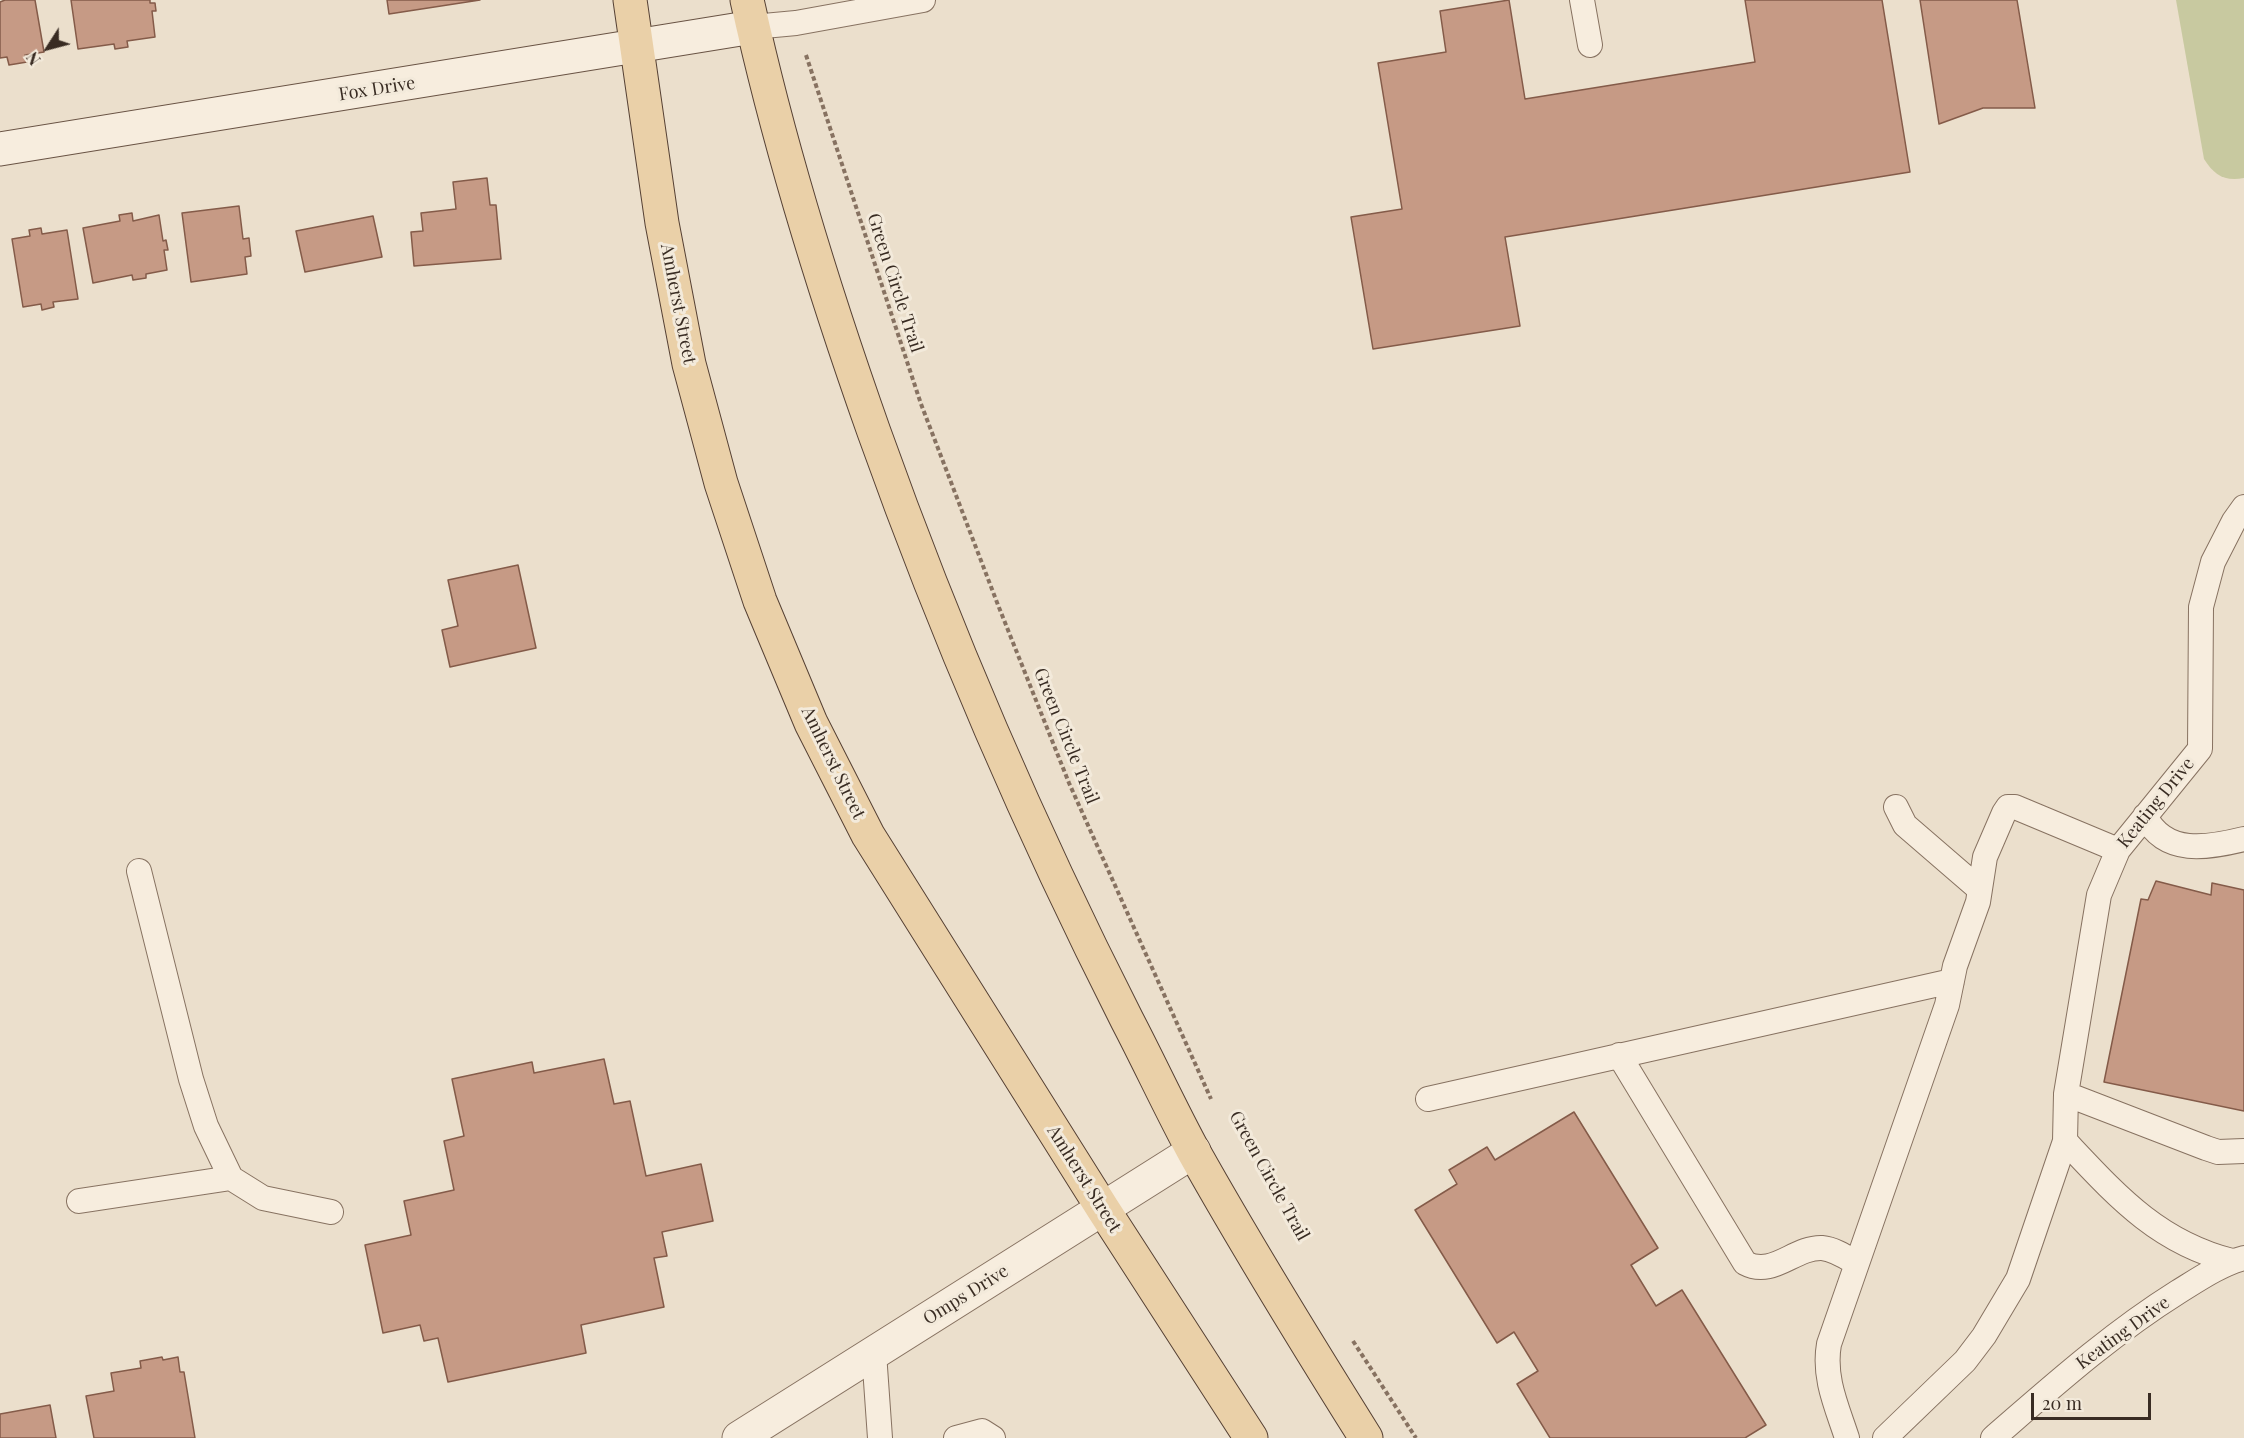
<!DOCTYPE html>
<html>
<head>
<meta charset="utf-8">
<style>
	body { margin:0 }
	#map { position:relative; width:2244px; height:1438px; overflow:hidden; background:#ebdfcc; font-family:"Playfair Display",serif }
	canvas { display:block }
	.north { position:absolute; left:18px; top:18px; width:60px; height:60px; -webkit-text-stroke:4px #f3eadb; paint-order:stroke; rotate:234deg; font-size:16px; font-weight:700; line-height:24px; text-align:center; color:#392c23 }
	.north::after { content:''; display:block; margin:auto; width:21px; height:27px; background:#392c23; clip-path:polygon(50% 0,100% 100%,50% 72%,0 100%) }
	.scale { position:absolute; left:2031px; top:1393px; width:120px; height:27px; box-sizing:border-box; border:3px solid #392c23; border-top:0; padding-left:8px; font-size:18px; line-height:21px; white-space:nowrap; color:#392c23; -webkit-text-stroke:4px #f3eadb; paint-order:stroke }
</style>
</head>
<body>
<div id="map">
<canvas width="2244" height="1438"></canvas>
<div class="north">N</div>
<div class="scale">20 m</div>
</div>
<script>
const ctx = document.querySelector('canvas').getContext('2d');
ctx.lineJoin = 'round';
function fill(path, color) { ctx.fillStyle = color; ctx.fill(path, 'evenodd'); }
function stroke(path, color, width, dash) { ctx.strokeStyle = color; ctx.lineWidth = width; ctx.lineCap = dash ? 'butt' : 'round'; ctx.setLineDash(dash || []); ctx.stroke(path); }
function write(font, color, halo, rows, align = 'center') {
  ctx.font = font + ' "Playfair Display",serif'; ctx.lineWidth = 6; ctx.setLineDash([]); ctx.textBaseline = 'middle'; ctx.strokeStyle = halo; ctx.fillStyle = color; for (const [text, x, y, turn = 0] of rows) {
    ctx.save(); ctx.translate(x, y); ctx.rotate((+turn || 0) * Math.PI / 180); ctx.textAlign = isNaN(turn) ? turn : align; if (halo) ctx.strokeText(text, 0, 0); ctx.fillText(text, 0, 0); ctx.restore();
  }
}
fill(new Path2D(`
	M2176 0H2244V178C2225 182 2214 175 2204 159Z`), '#c8c9a0');
const building = new Path2D(`
	M5 0H35L44 52 25 55 27 62 9 65 7 57 0 58V2Z
	M71 0H150V3H155L156 11H152L155 37 127 41 128 47 115 49 114 44 78 49Z
	M387 0H480L389 14Z
	M1509 0 1525 99 1755 62 1745 0H1882L1910 172 1505 237 1520 326 1373 349 1351 217 1402 209 1378 63 1446 52 1440 11Z
	M1920 0H2017L2035 108H1983L1939 124Z
	M487 178 490 205H496L501 259 414 266 411 232 423 231 421 213 456 209 453 182Z
	M239 206 243 239 249 238 251 256 245 257 247 274 191 282 182 213Z
	M132 213 133 221 159 215 163 241 166 240 168 250H164L167 270 146 274V278L133 280 132 275 93 283 83 228 120 221 119 215Z
	M373 216 382 257 305 272 296 231Z
	M41 228 42 234 67 230 78 299 53 302 54 307 42 310 41 304 23 307 12 239 30 236 29 230Z
	M518 565 536 648 450 667 442 630 458 626 448 580Z
	M2156 881 2211 895 2212 883 2244 890V1111L2104 1082 2141 899 2148 900Z
	M604 1059 614 1104 630 1101 646 1176 701 1164 713 1221 662 1232 667 1256 654 1258 664 1307 581 1325 586 1353 448 1382 438 1338 424 1341 420 1325 383 1333 365 1245 411 1235 404 1201 454 1190 444 1141 464 1136 452 1079 532 1062 534 1073Z
	M1574 1112 1658 1248 1631 1265 1656 1306 1682 1290 1766 1425 1745 1438H1550L1517 1384 1538 1371 1514 1332 1497 1343 1415 1210 1457 1184 1449 1170 1487 1147 1495 1160Z
	M162 1357 163 1360 178 1357 180 1372H184L195 1438H94L86 1396 114 1391 111 1373 141 1368 140 1361Z
	M50 1405 56 1438H0V1414Z`);
fill(building, '#c69a85');
stroke(building, '#845b49', 1.5);
const service = new Path2D(`
	M1582 0 1590 45
	M753 27 796 23 923 0
	M1896 807 1905 825 1978 888
	M2145 816C2165 856 2208 848 2244 839
	M139 871 191 1079 206 1126 231 1178 263 1198 331 1212
	M1619 1055 1745 1263C1773 1278 1794 1247 1822 1248 1834 1249 1846 1257 1856 1263
	M2066 1094 2206 1148 2218 1152 2244 1151
	M1428 1099 1952 981
	M2065 1141C2116 1195 2157 1242 2232 1261
	M79 1201 231 1178
	M874 1353 880 1438
	M956 1438 982 1431 993 1438
	M1847 1438C1837 1407 1823 1378 1829 1344L1947 1005 1955 966 1978 902 1985 857 2004 813 2008 807H2015L2118 850
	M1885 1438 1965 1361 1984 1336 2018 1279 2065 1141 2066 1094 2099 895 2118 850 2200 749 2201 607 2213 562 2234 521 2244 507
	M1993 1438C2053 1386 2111 1334 2178 1292 2199 1279 2221 1264 2244 1258`);
const minor = new Path2D(`
	M739 1438 1194 1151`);
const secondary = new Path2D(`
	M0 149 753 27`);
const primary = new Path2D(`
	M630 0 662 223 689 364 721 483 760 601 811 723 868 835 1103 1209 1251 1438
	M747 0C779 146 824 291 874 432 946 634 1030 829 1127 1020 1150 1064 1171 1110 1195 1154 1249 1250 1307 1344 1366 1438`);
stroke(service, '#877261', 26);
stroke(minor, '#877261', 35);
stroke(secondary, '#695344', 35);
stroke(primary, '#564134', 35);
stroke(new Path2D(`
	M806 55 921 404 998 605 1069 783 1211 1099
	M1353 1341 1416 1438`), '#877261', 4, [4.5, 3]);
stroke(service, '#f7edde', 24);
stroke(minor, '#f7edde', 33);
stroke(secondary, '#f7edde', 33);
stroke(primary, '#ead0a8', 33);
write('18px', '#392c23', '#f3eadb', [
	["Fox Drive",377,89,-9],
	["Green Circle Trail",895,283,72],
	["Amherst Street",678,304,79],
	["Green Circle Trail",1066,736,68],
	["Amherst Street",833,763,64],
	["Keating Drive",2156,803,-51],
	["Green Circle Trail",1269,1176,61],
	["Amherst Street",1084,1179,58],
	["Omps Drive",966,1295,-32],
	["Keating Drive",2123,1333,-36]
]);
</script>
</body>
</html>
